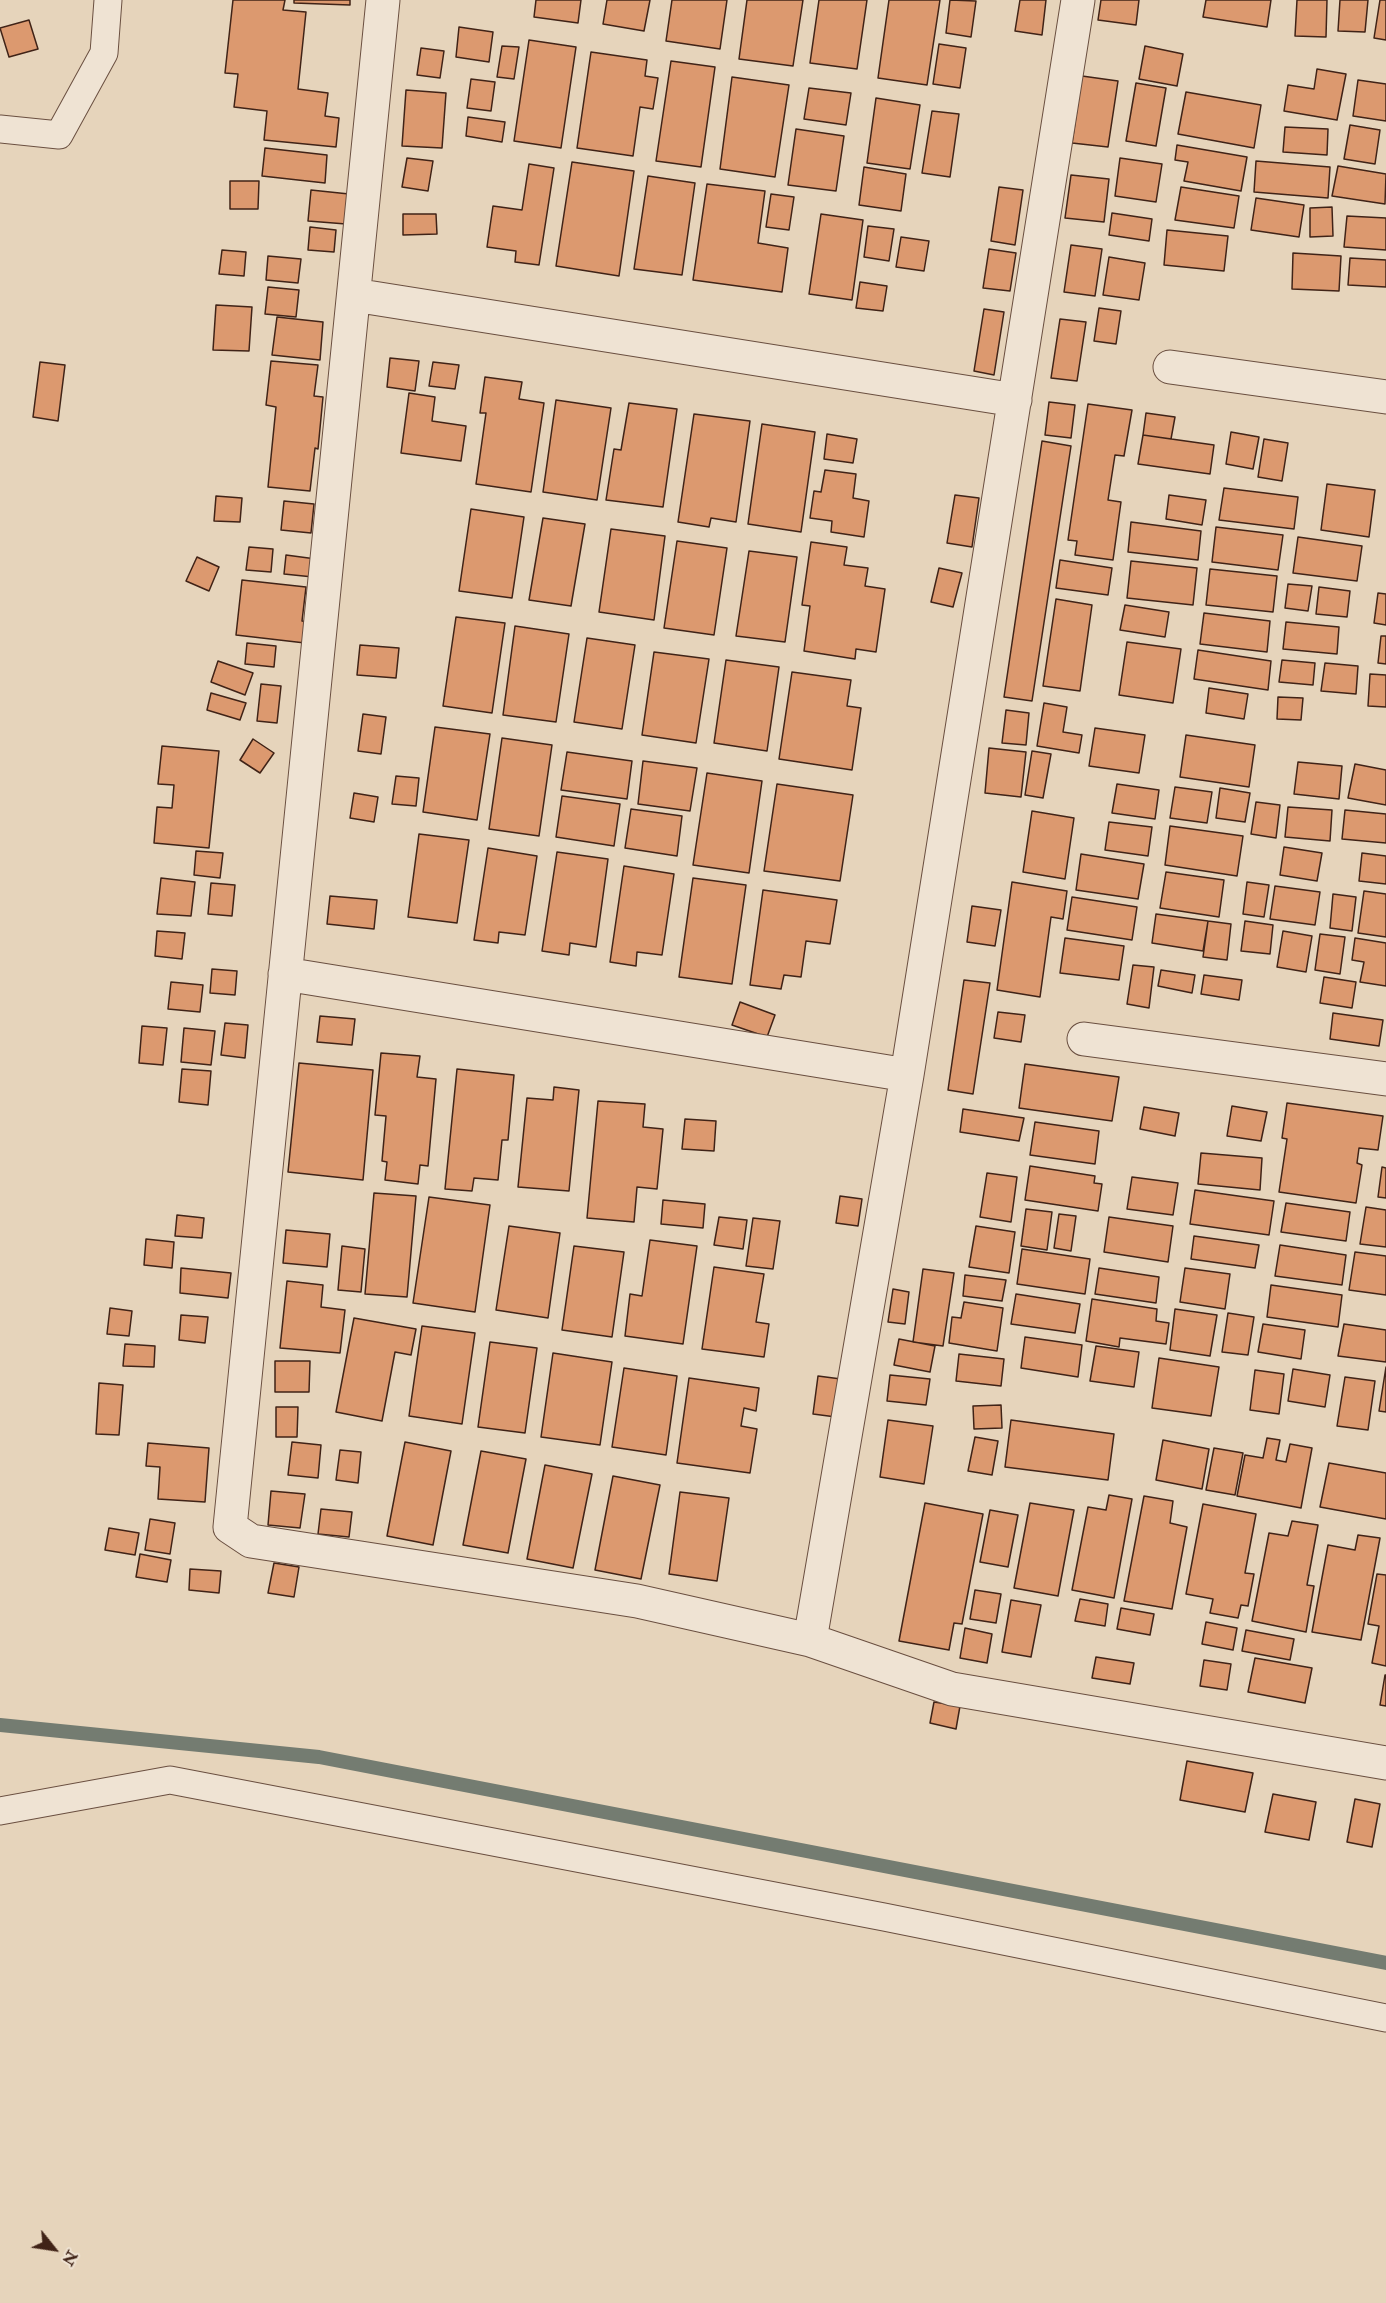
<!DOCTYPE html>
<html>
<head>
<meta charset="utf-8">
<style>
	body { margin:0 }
	#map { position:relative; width:1386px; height:2303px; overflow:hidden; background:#e6d4bb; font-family:"IM FELL Double Pica",serif }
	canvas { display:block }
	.north { position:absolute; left:24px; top:2219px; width:60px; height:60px; -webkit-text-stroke:4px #efe3d3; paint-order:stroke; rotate:120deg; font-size:16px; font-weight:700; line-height:24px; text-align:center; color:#402317 }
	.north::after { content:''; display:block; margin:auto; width:21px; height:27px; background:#402317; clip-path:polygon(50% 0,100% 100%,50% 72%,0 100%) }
</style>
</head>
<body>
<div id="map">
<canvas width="1386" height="2303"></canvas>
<div class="north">N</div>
</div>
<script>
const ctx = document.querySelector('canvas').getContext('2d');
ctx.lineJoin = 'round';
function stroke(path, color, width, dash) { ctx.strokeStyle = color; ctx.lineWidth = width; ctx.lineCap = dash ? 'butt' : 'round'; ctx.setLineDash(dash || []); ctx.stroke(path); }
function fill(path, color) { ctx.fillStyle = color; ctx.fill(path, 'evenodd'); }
stroke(new Path2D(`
	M0 1725 319 1757 1386 1963`), '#747c71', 14);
const building = new Path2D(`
	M233 0H285L283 10 306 12 298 89 328 93 325 116 339 118 336 147 264 140 267 111 234 107 238 74 225 73Z
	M294 0H350V5L294 3Z
	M536 0H581L578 23 534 17Z
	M607 0H650L644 31 603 24Z
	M672 0H727L720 49 666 41Z
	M747 0H803L793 66 739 59Z
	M819 0H867L857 69 810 63Z
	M889 0H940L927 85 878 78Z
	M950 0 976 1 971 37 946 33Z
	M1020 0H1046L1042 35 1015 31Z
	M1101 0H1139L1136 25 1098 20Z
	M1206 0H1271L1267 27 1203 17Z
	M1297 0H1327L1326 37 1295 36Z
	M1340 0H1368L1365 32 1338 31Z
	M1380 0H1386V40L1374 38Z
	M29 20 38 49 9 57 0 28Z
	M459 27 493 32 489 62 456 57Z
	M529 40 576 47 561 148 514 141Z
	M939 44 966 48 960 88 933 84Z
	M502 46 519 47 514 79 497 77Z
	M1145 46 1183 54 1177 86 1139 79Z
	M421 48 444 51 440 78 417 75Z
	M591 52 647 60 645 76 658 78 653 109 640 107 633 156 577 148Z
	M671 61 715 67 701 167 656 161Z
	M1317 69 1346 74 1337 120 1284 111 1288 85 1314 89Z
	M1082 76 1118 81 1108 147 1072 143Z
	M732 77 789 85 775 177 720 169Z
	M471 79 495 82 491 111 467 108Z
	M1358 80 1386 84V121L1353 116Z
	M1136 83 1166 88 1156 146 1126 141Z
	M809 88 851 93 846 125 804 119Z
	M406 90 446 93 442 148 402 146Z
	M1186 92 1261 105 1254 148 1178 134Z
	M876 98 920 105 910 169 867 163Z
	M932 111 959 114 950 177 922 173Z
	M468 117 505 122 502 142 466 136Z
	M1350 125 1380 130 1375 164 1344 159Z
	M1285 127 1328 129 1327 155 1283 152Z
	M796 129 844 136 836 191 788 185Z
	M1177 145 1247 157 1241 191 1184 181 1188 162 1175 160Z
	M265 148 327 155 325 183 262 176Z
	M407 158 433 161 428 191 402 187Z
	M1120 158 1162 164 1156 202 1115 196Z
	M1256 161 1330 167 1328 198 1254 192Z
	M572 162 634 171 619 276 556 266Z
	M529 164 554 168 539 265 515 262 516 251 487 247 493 206 522 210Z
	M1338 166 1386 174 1385 204 1332 196Z
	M864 167 906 174 901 211 859 205Z
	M1071 175 1109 179 1104 222 1065 218Z
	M648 176 695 183 682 275 634 269Z
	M230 181H259L258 209H230Z
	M707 184 765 191 758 243 788 248 782 292 693 280Z
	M999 187 1023 190 1015 245 991 241Z
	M1181 187 1239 196 1234 228 1175 220Z
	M311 190 349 194 346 224 308 221Z
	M771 194 794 197 789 230 766 227Z
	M1256 198 1304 205 1299 237 1251 230Z
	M1332 207 1333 236 1310 237V208Z
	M1112 213 1152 219 1149 241 1109 235Z
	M403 214H436L437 234 403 235Z
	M821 214 863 220 852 300 809 294Z
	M1347 216 1386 218V250L1344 247Z
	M868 226 894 229 889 261 864 257Z
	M310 227 336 230 334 252 308 250Z
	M1167 230 1228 236 1224 271 1164 265Z
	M901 237 929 241 924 271 896 267Z
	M1071 245 1102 249 1095 296 1064 292Z
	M989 249 1016 253 1010 291 983 288Z
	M222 250 246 252 244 276 219 274Z
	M1293 253 1341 256 1339 291 1292 289Z
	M268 256 301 259 298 283 266 280Z
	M1109 257 1145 263 1139 300 1103 295Z
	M1350 258 1386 260V287L1348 285Z
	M860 282 887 286 883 311 856 308Z
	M268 287 299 290 296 317 265 314Z
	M216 305 252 307 249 351 213 350Z
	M1099 308 1121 311 1116 344 1094 341Z
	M984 309 1004 312 994 375 974 371Z
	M277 317 323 322 320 360 272 355Z
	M1060 319 1086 322 1077 381 1051 378Z
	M390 358 419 361 415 391 387 387Z
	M271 361 318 365 314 396 323 397 318 449 315 448 310 491 268 487 276 407 266 405Z
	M40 362 65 365 58 421 33 417Z
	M433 362 459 365 455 389 429 386Z
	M485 377 522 382 519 399 544 403 531 492 476 484 486 413H480Z
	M409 393 435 397 432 421 466 426 461 461 401 453Z
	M556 400 611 408 597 500 543 492Z
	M1049 402 1075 405 1071 438 1045 435Z
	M629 403 677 409 663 507 606 500 614 449 621 450Z
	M1088 404 1132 410 1124 456 1115 455 1108 500 1121 502 1113 560 1075 555 1077 541 1068 540Z
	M1146 413 1175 417 1171 439 1143 435Z
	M694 414 750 421 736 522 711 518 709 527 678 522Z
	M762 424 815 432 801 532 748 524Z
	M1231 432 1259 437 1253 469 1226 464Z
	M827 434 857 439 853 463 824 459Z
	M1143 435 1214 445 1210 474 1138 464Z
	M1264 439 1288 443 1282 481 1258 477Z
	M1042 441 1071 446 1032 701 1004 697Z
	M825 470 856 474 853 498 869 501 864 537 831 532 832 521 810 518 814 491 821 492Z
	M1327 484 1375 490 1369 537 1321 530Z
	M1224 488 1298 497 1294 529 1219 520Z
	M955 495 979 498 972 547 947 543Z
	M1169 495 1206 500 1202 525 1166 519Z
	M216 496 242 498 240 522 214 521Z
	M284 501 314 504 311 533 281 530Z
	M471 509 524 517 512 598 459 591Z
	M543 518 585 524 571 606 529 600Z
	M1131 522 1201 531 1198 560 1128 552Z
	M1216 527 1283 535 1278 570 1212 562Z
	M611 529 665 536 654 620 599 612Z
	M1298 537 1362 546 1357 581 1293 573Z
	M677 541 727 548 714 635 664 628Z
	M811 542 847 547 844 565 868 568 865 586 885 589 876 652 856 649 855 659 804 651 810 606 802 605Z
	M249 547 273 549 271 572 246 570Z
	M749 551 797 557 785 642 736 636Z
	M286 555 316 559 313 577 284 574Z
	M197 557 219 567 209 591 186 581Z
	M1060 560 1112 568 1108 595 1056 588Z
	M1131 561 1197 568 1193 605 1127 598Z
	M939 568 962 573 953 607 931 602Z
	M1210 569 1277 576 1273 612 1206 605Z
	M242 580 306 587 302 621 308 622 305 643 236 635Z
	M1288 584 1312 586 1308 611 1285 608Z
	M1319 587 1350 591 1347 617 1316 614Z
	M1378 593 1386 594V625L1374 623Z
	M1056 599 1092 605 1080 691 1043 686Z
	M1125 605 1169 612 1165 637 1120 630Z
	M1204 613 1270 621 1267 652 1200 644Z
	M456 617 505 623 492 713 443 706Z
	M1286 622 1339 627 1337 654 1283 649Z
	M515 626 569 634 556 722 503 715Z
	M1381 636H1386V664L1378 663Z
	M587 638 635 645 622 729 574 722Z
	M1127 642 1181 649 1173 703 1119 695Z
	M247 643 276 646 274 667 245 664Z
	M360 645 399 648 396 678 357 675Z
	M1198 650 1271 661 1268 690 1194 679Z
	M654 652 709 659 696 743 642 735Z
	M726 660 779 667 767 751 714 743Z
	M1282 660 1315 663 1313 685 1279 682Z
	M218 661 253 673 245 695 211 682Z
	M1325 663 1358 666 1356 694 1321 691Z
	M792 672 851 680 847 706 861 708 852 770 779 759Z
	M1370 674 1386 675V707L1368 706Z
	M261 684 281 686 277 723 257 721Z
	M1209 688 1248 694 1244 719 1206 713Z
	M211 693 246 703 240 720 207 710Z
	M1278 697 1303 698 1301 720 1277 719Z
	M1044 703 1067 707 1063 732 1082 735 1079 753 1037 746Z
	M1006 710 1029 713 1026 745 1002 743Z
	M363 714 386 717 381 754 358 751Z
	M435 727 490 734 477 820 423 812Z
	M1095 728 1145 735 1139 773 1089 766Z
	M1186 735 1255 745 1249 787 1180 777Z
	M502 738 552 745 539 836 489 829Z
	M253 739 274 753 260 773 240 760Z
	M162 746 219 751 209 848 154 843 157 807 172 808 174 785 158 784Z
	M989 748 1026 752 1021 797 985 793Z
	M1032 751 1051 754 1043 798 1025 795Z
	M567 752 632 761 627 799 561 790Z
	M643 761 697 768 690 811 638 804Z
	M1298 762 1342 766 1339 799 1294 794Z
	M1355 764 1386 770V805L1348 798Z
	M707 773 762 781 749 873 693 865Z
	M396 776 419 778 416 806 392 804Z
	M777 784 853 795 840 881 764 871Z
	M1117 784 1159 790 1155 819 1112 813Z
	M1175 787 1212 792 1207 823 1170 818Z
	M1220 788 1250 793 1245 822 1216 818Z
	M354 793 378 797 374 822 350 818Z
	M562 796 620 804 614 846 556 837Z
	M1256 802 1280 805 1276 838 1251 834Z
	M1288 807 1332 810 1330 841 1285 837Z
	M631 809 682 816 677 856 625 848Z
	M1345 810 1386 814V843L1342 839Z
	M1032 811 1074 818 1065 879 1023 872Z
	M1109 822 1152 827 1148 856 1105 850Z
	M1170 826 1243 836 1237 876 1165 865Z
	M419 834 469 840 457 923 408 917Z
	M1284 847 1322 853 1317 881 1280 875Z
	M488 848 537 856 525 935 499 932 498 943 474 940Z
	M196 851 223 853 220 878 194 875Z
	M557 852 608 859 596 947 570 943 569 955 542 951Z
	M1362 853 1386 856V884L1359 881Z
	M1081 854 1144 864 1138 899 1076 890Z
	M624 866 674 874 662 955 637 952 636 966 610 962Z
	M1166 872 1224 880 1219 917 1160 908Z
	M161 878 195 882 191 916 157 914Z
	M693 878 746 885 732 984 679 977Z
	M1012 882 1067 891 1063 919 1051 917 1040 997 997 990Z
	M1247 882 1269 885 1264 917 1243 914Z
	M211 883 235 885 232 916 208 914Z
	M1275 886 1320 892 1315 925 1270 919Z
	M763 890 837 900 830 944 806 941 801 977 784 975 781 989 750 985Z
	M1364 891 1386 894V937L1358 933Z
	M1333 894 1356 897 1352 931 1330 928Z
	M330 896 377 900 374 929 327 924Z
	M1072 897 1137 907 1132 940 1067 930Z
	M972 906 1001 910 995 946 967 942Z
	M1156 914 1208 921 1203 951 1152 943Z
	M1208 921 1231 924 1227 960 1203 957Z
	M1245 921 1273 925 1270 954 1241 951Z
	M157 931 185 933 182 959 155 956Z
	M1283 931 1312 936 1306 972 1277 967Z
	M1320 934 1345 937 1340 974 1315 970Z
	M1065 938 1124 946 1119 980 1060 973Z
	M1355 938 1386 943V986L1360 982 1364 962 1352 960Z
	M1133 965 1154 967 1149 1008 1127 1004Z
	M212 969 237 971 235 995 210 993Z
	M1161 970 1195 975 1192 993 1158 986Z
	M1204 975 1242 980 1239 1000 1201 994Z
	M1324 977 1356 982 1352 1008 1320 1003Z
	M964 980 990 983 973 1094 948 1090Z
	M171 982 203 985 200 1012 168 1009Z
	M740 1002 775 1015 767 1037 732 1025Z
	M998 1012 1025 1015 1021 1042 994 1038Z
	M1333 1013 1383 1020 1379 1046 1330 1039Z
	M320 1016 355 1019 352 1045 317 1042Z
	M225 1023 248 1025 245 1058 221 1055Z
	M142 1026 167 1028 163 1065 139 1063Z
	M184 1028 215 1031 211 1065 181 1062Z
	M381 1053 420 1056 417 1077 436 1079 428 1166 420 1165 418 1184 385 1180 387 1162 382 1161 386 1116 375 1115Z
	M299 1063 373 1070 363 1180 288 1172Z
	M1025 1064 1119 1077 1112 1121 1019 1108Z
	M182 1069 211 1071 208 1105 179 1102Z
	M457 1069 514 1075 508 1140H502L498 1180 474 1178 472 1191 445 1189Z
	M554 1087 579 1090 569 1191 518 1187 527 1098 553 1100Z
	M598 1101 645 1104 643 1127 663 1129 657 1189 637 1187 634 1222 587 1218Z
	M1287 1103 1383 1116 1378 1150 1359 1148 1357 1163 1362 1165 1356 1203 1279 1192 1287 1139 1282 1138Z
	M1232 1106 1267 1112 1261 1141 1227 1136Z
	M1144 1107 1179 1113 1175 1136 1140 1129Z
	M963 1109 1024 1118 1019 1141 960 1132Z
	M685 1119 716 1121 714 1151 682 1149Z
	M1035 1122 1099 1131 1095 1164 1030 1155Z
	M1201 1153 1262 1158 1260 1190 1198 1184Z
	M1030 1166 1095 1176 1094 1183 1102 1184 1098 1211 1025 1200Z
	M1382 1167 1386 1168V1198L1378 1197Z
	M987 1173 1017 1177 1011 1222 980 1217Z
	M1132 1177 1178 1183 1173 1215 1127 1209Z
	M1195 1190 1274 1201 1269 1235 1190 1224Z
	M374 1193 416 1196 407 1297 365 1294Z
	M840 1196 862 1199 858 1226 836 1223Z
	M429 1197 490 1205 475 1312 413 1303Z
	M663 1200 705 1204 703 1228 661 1224Z
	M1286 1203 1350 1212 1346 1241 1281 1232Z
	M1366 1207 1386 1210V1247L1360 1244Z
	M1026 1209 1052 1212 1047 1250 1021 1246Z
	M1059 1214 1076 1216 1071 1251 1054 1248Z
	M177 1215 204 1218 202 1238 175 1236Z
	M719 1217 747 1220 743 1249 714 1245Z
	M1109 1217 1173 1226 1168 1262 1104 1252Z
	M753 1218 780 1221 773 1269 746 1266Z
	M509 1226 560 1233 548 1318 496 1310Z
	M976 1226 1015 1232 1009 1273 969 1267Z
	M286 1230 330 1234 327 1267 283 1263Z
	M1194 1236 1259 1245 1255 1268 1191 1259Z
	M146 1239 174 1242 172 1268 144 1265Z
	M650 1240 697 1246 683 1344 625 1336 630 1294 642 1296Z
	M1280 1245 1346 1255 1342 1285 1275 1276Z
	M342 1246 365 1249 361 1292 338 1290Z
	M574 1246 624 1252 612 1337 562 1330Z
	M1022 1249 1090 1259 1085 1294 1017 1284Z
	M1355 1252 1386 1256V1295L1349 1290Z
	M714 1267 764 1274 756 1322 769 1324 764 1357 702 1349Z
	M181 1268 231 1273 228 1298 180 1293Z
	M1099 1268 1159 1277 1156 1303 1095 1294Z
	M1185 1268 1230 1274 1225 1309 1180 1302Z
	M923 1269 954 1273 943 1346 913 1342Z
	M965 1275 1006 1280 1002 1301 963 1296Z
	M287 1281 323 1285 321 1307 345 1310 340 1353 280 1348Z
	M1271 1285 1342 1295 1338 1327 1267 1317Z
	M893 1289 909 1292 905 1324 888 1322Z
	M1016 1294 1080 1304 1075 1333 1011 1324Z
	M1092 1299 1157 1309 1156 1321 1169 1323 1166 1344 1120 1338 1119 1347 1086 1341Z
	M964 1302 1003 1308 997 1351 949 1343 952 1317 961 1318Z
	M110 1308 132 1311 129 1336 107 1334Z
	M1175 1309 1217 1315 1210 1356 1170 1350Z
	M1228 1313 1254 1317 1248 1355 1222 1352Z
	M181 1315 208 1317 205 1343 179 1340Z
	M354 1318 416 1329 411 1355 395 1352 382 1421 336 1412Z
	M1263 1324 1305 1330 1301 1359 1258 1352Z
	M1344 1324 1386 1330V1362L1338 1356Z
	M422 1326 475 1333 462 1424 409 1416Z
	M1025 1337 1082 1345 1078 1377 1021 1368Z
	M899 1339 935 1346 930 1372 894 1365Z
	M490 1342 537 1348 525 1433 478 1427Z
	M125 1344 155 1346 154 1367 123 1366Z
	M1096 1346 1139 1352 1134 1387 1090 1381Z
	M553 1353 612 1362 600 1445 541 1437Z
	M959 1354 1004 1359 1001 1386 956 1381Z
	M1159 1358 1219 1367 1211 1416 1152 1408Z
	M275 1361H310L309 1392H275Z
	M1386 1367V1412L1379 1411Z
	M624 1368 677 1376 666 1455 612 1447Z
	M1293 1369 1330 1375 1325 1407 1288 1401Z
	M1255 1370 1284 1374 1279 1414 1250 1410Z
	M890 1375 930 1379 926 1405 887 1401Z
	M818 1376 841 1379 836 1417 813 1414Z
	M1345 1377 1375 1381 1368 1430 1337 1426Z
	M689 1378 759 1388 756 1411 744 1408 741 1426 757 1429 750 1473 677 1463Z
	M99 1383 123 1385 119 1435 96 1434Z
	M1001 1405 1002 1428 974 1429 973 1406Z
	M276 1407H298L297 1437H276Z
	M888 1420 933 1426 924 1484 880 1477Z
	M1011 1420 1114 1434 1108 1480 1005 1467Z
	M975 1437 998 1441 992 1475 968 1471Z
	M1267 1438 1280 1440 1276 1460 1286 1462 1290 1444 1312 1448 1301 1508 1237 1496 1245 1455 1263 1458Z
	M1163 1440 1209 1449 1202 1489 1156 1480Z
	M292 1442 321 1445 318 1478 288 1475Z
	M405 1442 451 1451 433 1545 387 1536Z
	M148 1443 209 1448 205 1502 158 1499 160 1467 146 1466Z
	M1214 1448 1243 1453 1235 1495 1206 1490Z
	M340 1450 361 1452 358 1483 336 1480Z
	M481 1451 526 1459 508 1553 463 1545Z
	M1329 1463 1386 1473V1519L1320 1507Z
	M545 1465 592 1474 573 1568 527 1559Z
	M613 1476 660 1485 641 1579 595 1570Z
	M271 1491 305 1494 300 1528 268 1525Z
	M680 1492 729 1498 717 1581 669 1574Z
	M1109 1495 1132 1499 1114 1598 1072 1590 1088 1507 1106 1510Z
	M1144 1496 1173 1501 1170 1523 1187 1527 1172 1609 1124 1601Z
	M925 1503 983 1514 962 1624 954 1623 949 1650 899 1641Z
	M1030 1503 1074 1510 1058 1596 1014 1588Z
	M1203 1504 1256 1514 1245 1573 1254 1574 1248 1606 1241 1605 1238 1618 1210 1613 1213 1599 1186 1594Z
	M321 1509 352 1512 349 1537 318 1534Z
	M990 1510 1018 1515 1008 1567 980 1562Z
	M150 1519 175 1523 170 1554 145 1550Z
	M1292 1521 1318 1525 1307 1585 1314 1586 1306 1632 1252 1621 1269 1533 1288 1536Z
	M109 1528 139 1533 135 1555 105 1550Z
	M1358 1535 1380 1538 1361 1640 1312 1632 1328 1545 1355 1550Z
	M140 1554 171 1560 167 1582 136 1577Z
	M274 1563 299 1567 294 1597 268 1593Z
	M190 1569 221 1571 219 1593 189 1590Z
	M1377 1574 1386 1575V1666L1372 1663 1379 1626 1368 1624Z
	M975 1590 1001 1594 996 1623 970 1619Z
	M1080 1599 1108 1604 1105 1626 1075 1621Z
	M1011 1600 1041 1605 1031 1657 1002 1652Z
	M1121 1608 1154 1614 1150 1635 1117 1629Z
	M1206 1622 1237 1628 1233 1650 1202 1644Z
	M965 1628 992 1634 987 1663 960 1658Z
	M1246 1630 1294 1639 1290 1660 1242 1651Z
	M1096 1657 1134 1663 1130 1684 1092 1678Z
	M1255 1658 1312 1668 1305 1703 1248 1692Z
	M1204 1660 1231 1664 1227 1690 1200 1686Z
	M1385 1675H1386V1706L1380 1705Z
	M934 1702 960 1706 956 1729 930 1723Z
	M1187 1761 1253 1773 1245 1812 1180 1800Z
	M1273 1794 1316 1802 1309 1840 1265 1832Z
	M1355 1799 1380 1804 1372 1847 1347 1842Z`);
fill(building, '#dc996f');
stroke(building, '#402317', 1.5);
const service = new Path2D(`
	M0 129 59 135 104 53 108 0
	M0 1811 170 1780 884 1917 1386 2018`);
const minor = new Path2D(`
	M383 0 230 1527 251 1541 637 1601 810 1640 952 1689 1386 1763
	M354 295 1015 400
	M1170 367 1386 397
	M285 974 907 1075
	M1084 1039 1386 1079
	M810 1640 907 1075 1078 0`);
stroke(service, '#6a4f40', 29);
stroke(minor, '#6a4f40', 35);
stroke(service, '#efe3d3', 27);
stroke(minor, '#efe3d3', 33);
</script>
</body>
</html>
